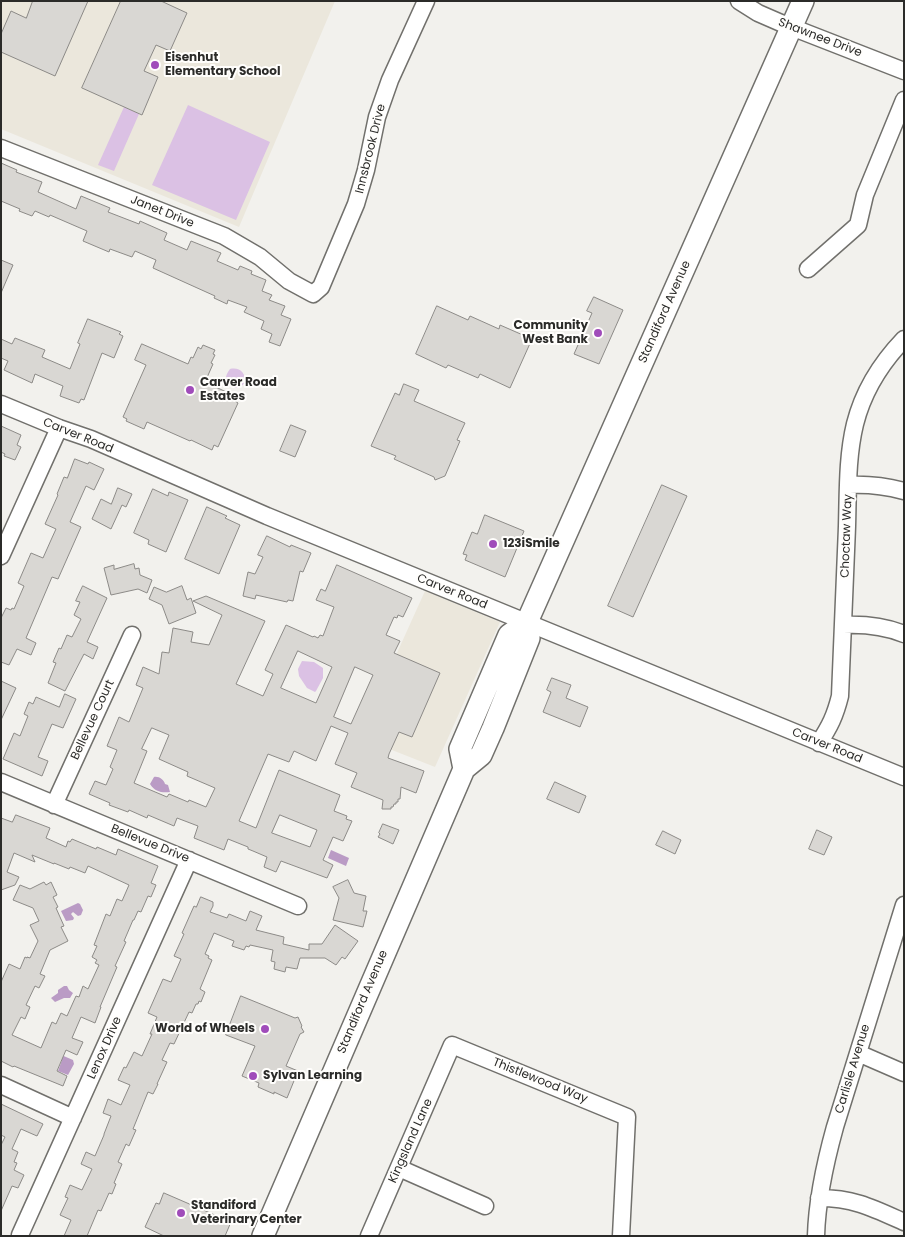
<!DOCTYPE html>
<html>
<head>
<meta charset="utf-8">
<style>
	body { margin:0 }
	#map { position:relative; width:905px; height:1237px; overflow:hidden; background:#f2f1ed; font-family:Poppins,sans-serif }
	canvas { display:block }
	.frame { position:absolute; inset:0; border:2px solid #2b2b29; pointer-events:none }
</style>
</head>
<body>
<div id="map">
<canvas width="905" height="1237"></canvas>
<div class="frame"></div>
</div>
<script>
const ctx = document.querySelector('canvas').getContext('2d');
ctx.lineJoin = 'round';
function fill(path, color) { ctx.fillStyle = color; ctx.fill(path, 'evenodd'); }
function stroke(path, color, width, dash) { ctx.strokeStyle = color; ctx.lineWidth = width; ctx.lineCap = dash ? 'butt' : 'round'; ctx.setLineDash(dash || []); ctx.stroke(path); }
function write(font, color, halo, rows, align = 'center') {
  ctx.font = font + ' Poppins,sans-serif'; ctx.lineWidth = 4; ctx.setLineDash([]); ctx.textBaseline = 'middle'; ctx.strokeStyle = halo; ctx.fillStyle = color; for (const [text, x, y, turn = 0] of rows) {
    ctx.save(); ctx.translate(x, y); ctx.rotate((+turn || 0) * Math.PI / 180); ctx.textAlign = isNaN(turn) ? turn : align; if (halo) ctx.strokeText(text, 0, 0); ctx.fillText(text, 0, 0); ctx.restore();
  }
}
fill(new Path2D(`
	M1 1H335L239 227 1 129Z
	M425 591 500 622 435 767 359 737Z`), '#ebe7dc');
fill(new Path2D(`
	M188 105 270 142 236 220 152 185Z
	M124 107 139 114 114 171 98 165Z
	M230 369C240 367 246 373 245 383L239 388H235L231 384 228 386C224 380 226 374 230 369Z
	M302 661 314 662 323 668V678L316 691 315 692 307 688 299 676 298 669Z`), '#dbc1e4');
fill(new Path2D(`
	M154 777C159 776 164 780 165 784L168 785 170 792C162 793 155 792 150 784Z
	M331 850 349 858 346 866 328 858Z
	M78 903 80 904 83 910 81 915 78 916 73 912 71 914 74 918 73 920 66 921 61 911Z
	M64 986H67L69 990 73 993 70 998H64L55 1002 51 998 58 993V990Z
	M59 1054 73 1060 74 1064 68 1075 58 1071 62 1060 57 1058Z`), '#ba9bc5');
const building = new Path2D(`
	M33 1H88L55 76 1 52V34L11 11 26 18Z
	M121 1H161L187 13 170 51 156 45 144 71 158 77 142 115 82 88Z
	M1 163 17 170 16 172 42 182 38 192 56 200 76 209 81 196 110 208 108 212 139 224 140 221 167 233 164 240 187 250 191 241 221 253 217 261 238 270 240 266 252 271 251 274 266 280 262 291 272 295 269 300 285 306 281 315 291 319 280 346 269 342 272 334 261 329 264 321 244 312 247 307 228 300 227 304 214 298 215 296 153 268 156 260 135 251 132 257 110 249 109 252 83 241 87 231 50 215 49 217 35 211 32 216 19 211 20 209 1 201Z
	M1 260 13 265 1 293Z
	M594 297 623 310 599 364 574 354 592 313 587 311Z
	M437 306 468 320 470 316 499 329 500 325 532 339 510 388 480 374 478 378 448 365 446 368 416 354Z
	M88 319 121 332 119 334 123 336 114 358 102 353 84 400 81 399 79 403 60 396 63 386 35 374 32 383 4 370 8 361 1 358V339L12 344 15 338 45 350 42 357 70 369 80 344 78 343Z
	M142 344 188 364 191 357 193 358 198 347 201 349 203 345 215 350 213 354 215 355 211 363 213 364 205 382 237 397 235 401 238 403 218 447 214 445 212 450 191 440 190 441 147 422 144 429 126 421 127 419 123 417 146 365 135 360Z
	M404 384 419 390 414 401 465 423 457 440 460 441 445 476 435 480 434 477 394 459 396 456 371 446 395 393 399 395Z
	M291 425 306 431 295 457 280 451Z
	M1 426 21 435 17 445 21 447 15 460 4 456 5 454 1 452Z
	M75 459 88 464 89 462 104 469 94 490 86 486 70 522 81 527 58 579 52 577 26 638 36 643 31 655 17 649 9 665 1 662V618L6 608 11 610 12 608 14 609 24 586 18 583 31 553 43 558 51 540 56 529 45 524 58 495 57 494 64 477 67 478Z
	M662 485 687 496 633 617 608 606Z
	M118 488 132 494 126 507 122 505 111 529 92 519 101 499 111 504Z
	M153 489 168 496 169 492 188 500 166 552 148 544 149 540 134 533Z
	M207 507 227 516 225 518 240 525 219 574 185 559Z
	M485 515 524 531 505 577 465 560 467 555 463 554 472 532 477 534Z
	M267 536 290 547 291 545 311 553 303 572 300 571 293 601 288 600 287 602 256 595 255 599 243 596 248 572 255 574 263 557 258 555Z
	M134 564 135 569 139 568 140 575 152 580 147 593 138 589 111 595 104 568 114 565V569Z
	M337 565 412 598 403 617 398 615 397 618 394 617 386 635 400 641 394 653 440 673 412 737 399 732 389 754 388 758 424 771 416 793 401 787 400 799H398V802H396V804H394L393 807H391V809H382L383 800 351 787 357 773 335 764 348 733 331 726 316 761 294 751 289 762 268 754 239 821 256 828 279 770 340 795 334 811 347 816 346 819 352 821 343 841 333 837 323 860 333 865 327 878 281 861 276 872 264 867 267 857 253 851 248 849V847L228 839 224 850 194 838 198 826 177 818 174 826 148 815 147 818 129 810 128 812 109 805 110 803 89 794 95 781 106 785 113 769 110 767 117 750 107 746 119 717 129 722 143 688 136 685 143 667 159 674 162 652 169 653 173 628 193 632 191 642 209 645 222 615 193 601 206 596 265 621 236 684 263 696 273 674 265 670 286 625 313 637 314 636 318 638 320 635 323 636 334 607 316 600 321 589 325 591ZM298 651 332 667 316 703 281 688ZM355 667 373 675 351 724 334 717ZM152 728 169 735 159 759 188 772 187 776 215 788 206 807 189 800 188 802 169 794 167 797 134 783 147 751 142 749ZM280 815 317 830 310 847 272 833Z
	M83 586 107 598 87 642 98 647 93 659 84 654 65 691 48 683 56 663 53 662 59 648 61 649 67 635 72 637 81 619 74 615 80 602 76 601Z
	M182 586 187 600 191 598 196 613 169 624 162 605 149 599 154 587 166 592Z
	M552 678 571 685 566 698 588 707 580 727 543 712 551 692 547 690Z
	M1 681 16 688 1 720Z
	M65 694 76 699 63 728 52 724 38 757 48 761 42 776 3 759 14 733 20 736 28 716 24 714 29 702 33 704 36 697 59 707Z
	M555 782 586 796 579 813 547 799Z
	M16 815 50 828 46 838 66 847 68 841 70 842 72 839 96 849 97 847 116 855 118 849 158 866 151 883 156 885 151 897 148 896 141 912 138 911 134 920H133L124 941 126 942 115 966 117 967 100 1007H101L95 1023 81 1017 72 1038 83 1042 77 1055 66 1050 57 1071 67 1076 63 1086 14 1066 13 1067 1 1061V982L9 964 20 969 25 957 27 958V957L30 958 38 941 30 925 39 921 33 908 13 900 20 885 30 889 44 882 46 885 51 882 57 895 53 897 58 907 56 908 64 926 61 927 68 941 50 950 40 974 45 976 39 988 35 986 26 1005 30 1007 25 1019 21 1017 12 1035 41 1048 52 1022 56 1024 61 1013 67 1016 76 996 79 997 83 986 88 989 99 965 95 963 97 960 92 957 97 946 94 945 106 914 110 916 117 899 122 901 129 885 88 866 85 873 70 867 69 869 54 863V864L32 855 35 862 14 853 7 872 19 877 15 885 1 890V818L12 822Z
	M383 824 399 830 393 844 378 837 380 834 379 833Z
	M817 830 832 837 824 855 809 849Z
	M663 831 681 840 675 854 656 845Z
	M348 880 354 893 366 896 363 911H367L363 927 333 920 339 898 333 887Z
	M201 897 213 902V906L210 912 227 918 229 914 246 921 250 911 262 916 256 930 284 937 283 944 309 950V944H322L335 925 358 941 345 959 342 957 336 965 325 958H300L297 969 286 967 285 972 274 969 275 962 271 961 273 950 250 945 249 947 246 946 244 950 232 946 234 941 214 933 205 954 209 956 208 958 212 960 200 989 205 992 201 1002 199 1001 198 1004H196L192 1013 189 1012 174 1044 170 1043 162 1060 167 1062 157 1084H158L153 1094 148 1092 133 1129 136 1130 129 1146 126 1144 118 1162 122 1164 114 1183 116 1184 112 1194 109 1193 101 1211 98 1210 87 1236H64L71 1220 60 1215 68 1198 65 1197 70 1185 82 1190 92 1169 81 1164 86 1152 95 1156 104 1135V1134L111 1116 103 1113 108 1099 121 1105 130 1085 118 1080 124 1067 126 1068 134 1052 142 1056 152 1034H150L157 1017 148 1013 163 979 171 982 181 959 174 956 184 934 182 933 194 906 196 907Z
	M241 996 295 1018 298 1017 302 1026 301 1027 304 1032 300 1034 286 1066 298 1071 287 1098 274 1092V1094L258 1087 259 1083 242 1076 255 1046 226 1035Z
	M1 1104 43 1124 37 1136 21 1129 12 1149 18 1152 14 1162 17 1163 14 1170 24 1175 18 1188 12 1186 1 1211V1145L5 1137 1 1135Z
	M164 1193 231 1222 225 1236H164L145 1227 156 1203 159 1204Z`);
fill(building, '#d9d7d3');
stroke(building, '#8c8a87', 1);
const minor = new Path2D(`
	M739 1 758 13 781 23 904 71
	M1 148 224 236 260 257 289 281 313 294 321 287 356 204 366 170 377 117 390 80 426 1
	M808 269 858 225 865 195 904 100
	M1 404 59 428 91 439 267 516 904 777
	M849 485C868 484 885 486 904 491
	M1 556 59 428
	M843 625C864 624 884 626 904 634
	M819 743C830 726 835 716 840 696 842 640 845 583 847 526 848 492 847 457 855 424 863 392 881 363 904 339
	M1 782 298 906
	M54 805 132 635
	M858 1053 904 1073
	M1 1085 73 1118
	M399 1168 485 1206
	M819 1198C854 1198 873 1208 904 1222
	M20 1235 189 860
	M369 1236 452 1045 627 1117 621 1236
	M816 1236C817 1199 825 1163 835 1127L904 905`);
const major = new Path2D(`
	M464 769 460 749 509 635 527 622 803 1
	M263 1236 464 769 481 755 493 728 529 638 527 622`);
stroke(minor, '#71706c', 19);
stroke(major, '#71706c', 24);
stroke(minor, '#fff', 16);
stroke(major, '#fff', 21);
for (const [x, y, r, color] of [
	[155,65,5,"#a04cba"],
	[598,333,5,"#a04cba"],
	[190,390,5,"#a04cba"],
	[493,544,5,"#a04cba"],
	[265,1029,5,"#a04cba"],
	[253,1076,5,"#a04cba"],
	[181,1213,5,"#a04cba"]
]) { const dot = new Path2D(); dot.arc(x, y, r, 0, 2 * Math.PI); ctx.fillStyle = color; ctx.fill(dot); stroke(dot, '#fffefc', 2); }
write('12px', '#2b2b29', '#fffefc', [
	["Shawnee Drive",820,38,21],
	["Innsbrook Drive",371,149,-76],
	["Janet Drive",162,212,22],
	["Standiford Avenue",665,312,-66],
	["Carver Road",78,436,22],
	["Choctaw Way",847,536,-88],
	["Carver Road",452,592,22],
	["Bellevue Court",93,720,-65],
	["Carver Road",827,746,22],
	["Bellevue Drive",150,844,22],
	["Standiford Avenue",363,1002,-67],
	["Lenox Drive",105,1048,-66],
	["Carlisle Avenue",853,1069,-73],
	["Thistlewood Way",540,1081,22],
	["Kingsland Lane",411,1141,-66]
]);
write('bold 12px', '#2b2b29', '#fffefc', [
	["Eisenhut",165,58],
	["Elementary School",165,72],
	["Community",588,326,"right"],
	["West Bank",588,340,"right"],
	["Carver Road",200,383],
	["Estates",200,397],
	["123iSmile",503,544],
	["World of Wheels",255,1029,"right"],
	["Sylvan Learning",263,1076],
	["Standiford",191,1206],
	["Veterinary Center",191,1220]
], 'left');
</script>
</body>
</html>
